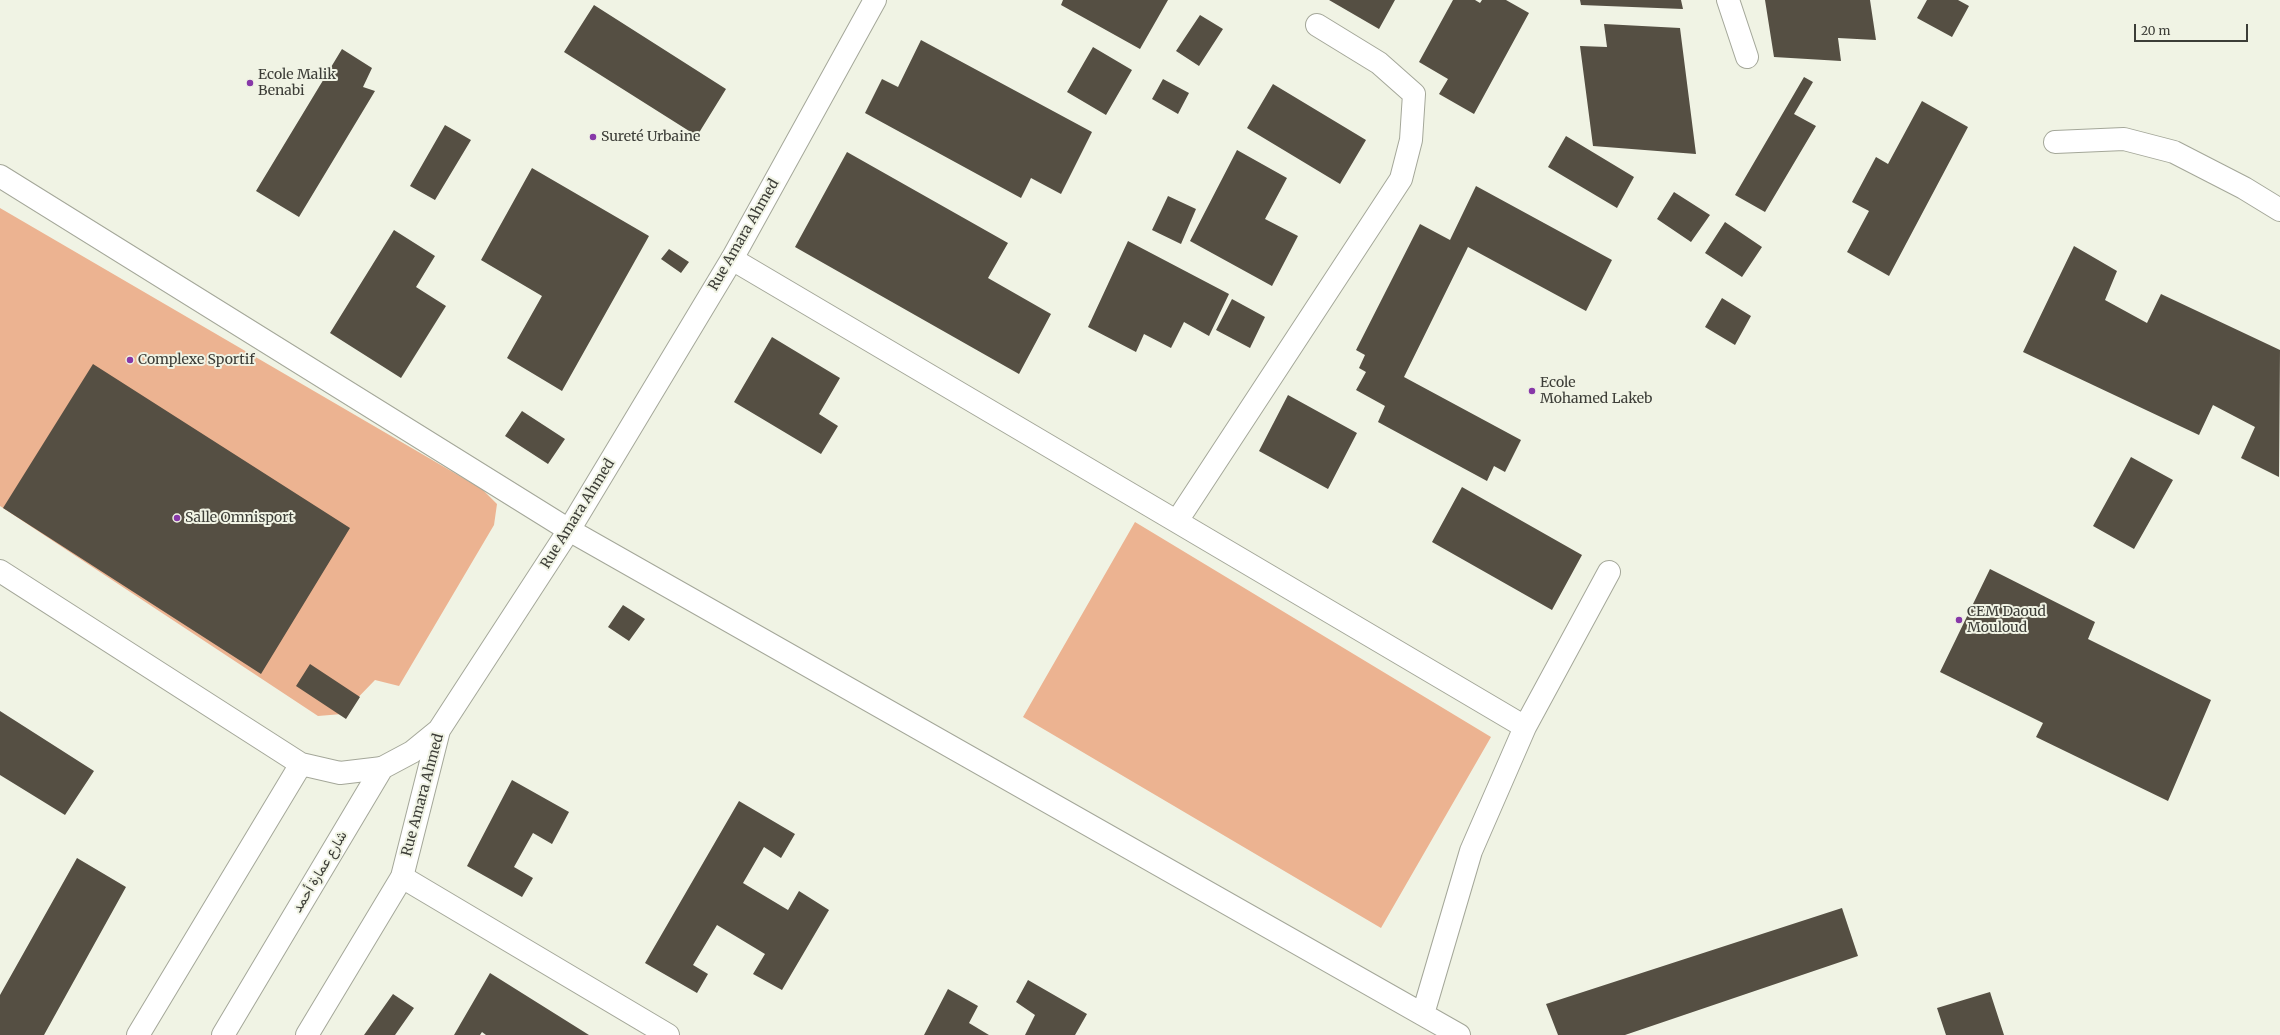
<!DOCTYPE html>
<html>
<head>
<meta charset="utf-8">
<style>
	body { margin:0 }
	#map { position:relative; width:2280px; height:1035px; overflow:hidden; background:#f0f3e4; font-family:Merriweather,serif }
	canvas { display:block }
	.scale { position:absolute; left:2134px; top:24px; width:114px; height:18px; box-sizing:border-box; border:2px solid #3c3d37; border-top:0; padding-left:5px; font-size:12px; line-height:14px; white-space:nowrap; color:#3c3d37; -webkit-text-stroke:3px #f0f3e4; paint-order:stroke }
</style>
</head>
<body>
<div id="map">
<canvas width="2280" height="1035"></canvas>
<div class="scale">20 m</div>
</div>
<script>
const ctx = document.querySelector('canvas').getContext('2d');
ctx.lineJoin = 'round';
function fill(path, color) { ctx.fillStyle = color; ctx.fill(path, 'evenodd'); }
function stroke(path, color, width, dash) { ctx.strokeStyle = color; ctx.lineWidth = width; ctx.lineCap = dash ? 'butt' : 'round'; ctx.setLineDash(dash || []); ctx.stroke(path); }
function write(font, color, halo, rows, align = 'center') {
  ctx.font = font + ' Merriweather,Vazirmatn,serif'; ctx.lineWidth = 4; ctx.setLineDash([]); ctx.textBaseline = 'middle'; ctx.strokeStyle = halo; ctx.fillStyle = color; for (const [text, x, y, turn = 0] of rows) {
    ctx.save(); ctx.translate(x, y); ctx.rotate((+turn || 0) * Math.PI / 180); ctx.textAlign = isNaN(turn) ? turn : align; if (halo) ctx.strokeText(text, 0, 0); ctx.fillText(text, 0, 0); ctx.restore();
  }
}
fill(new Path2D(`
	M0 208 482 489 497 504 494 525 399 686 375 680 342 714 318 716 0 506Z
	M1135 522 1491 737 1381 928 1023 717Z`), '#ecb391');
fill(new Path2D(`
	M1063 0H1168L1140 49 1061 5Z
	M1329 0H1395L1379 29Z
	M1453 0H1475L1480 3 1482 0H1506L1529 13 1474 114 1439 94 1448 79 1419 62Z
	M1580 0H1681L1683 9 1581 5Z
	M1765 0H1870L1876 40 1838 38 1841 61 1774 57Z
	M1927 0H1958L1969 6 1952 37 1917 18Z
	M594 5 726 89 697 136 564 52Z
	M1200 15 1223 29 1199 66 1176 51Z
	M1604 24 1680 28 1696 154 1593 146 1580 46 1607 47Z
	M921 40 1092 132 1061 194 1031 178 1021 198 865 113 882 79 898 87Z
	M1093 47 1132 70 1106 115 1067 92Z
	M342 49 372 68 363 87 375 91 299 217 256 191Z
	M1804 77 1813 82 1794 114 1816 126 1765 212 1735 195Z
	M1163 79 1189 93 1178 114 1152 99Z
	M1273 84 1366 140 1340 184 1247 128Z
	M1922 101 1968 127 1889 276 1847 252 1869 211 1852 202 1876 157 1888 164Z
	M445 125 471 140 435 200 410 186Z
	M1566 136 1634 177 1617 208 1548 167Z
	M1237 150 1287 178 1265 219 1298 236 1272 286 1190 241Z
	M847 152 1008 243 988 278 1051 314 1019 374 795 247Z
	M532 168 649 236 562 391 507 358 542 296 481 260Z
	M1476 186 1612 260 1586 311 1468 247 1404 377 1521 440 1505 472 1494 466 1487 481 1378 422 1385 406 1356 390 1366 372 1359 368 1365 355 1356 350 1420 224 1450 240Z
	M1674 192 1710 215 1691 242 1657 219Z
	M1168 196 1196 209 1181 244 1152 230Z
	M1725 222 1762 247 1742 277 1705 253Z
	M394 230 435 256 416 287 446 306 401 378 330 333Z
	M1128 241 1229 294 1209 336 1184 322 1171 348 1144 334 1136 352 1088 327Z
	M2074 246 2117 271 2105 300 2147 323 2161 294 2280 350 2279 477 2241 458 2255 427 2213 405 2199 435 2023 352Z
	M669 249 689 262 681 273 661 259Z
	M1722 298 1751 316 1735 345 1705 327Z
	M1232 299 1265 317 1250 348 1216 330Z
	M772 337 840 378 819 414 838 426 821 454 734 402Z
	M93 364 350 528 261 674 3 508Z
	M1288 395 1357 433 1328 489 1259 451Z
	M522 411 565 439 548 464 505 436Z
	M2131 457 2173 480 2134 549 2093 526Z
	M1462 487 1582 555 1552 610 1432 542Z
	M1990 569 2095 622 2088 639 2211 700 2168 801 2036 737 2043 723 1940 672Z
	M623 605 645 619 629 641 608 627Z
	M310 664 360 697 346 719 296 686Z
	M0 711 94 771 65 815 0 775Z
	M512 780 569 812 552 844 533 833 514 867 533 878 522 897 467 866Z
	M739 801 795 834 781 858 764 847 743 883 788 910 799 891 829 910 782 990 753 974 765 954 717 925 693 965 708 974 697 993 645 963Z
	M77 858 126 887 44 1035H0V995Z
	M1842 908 1858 956 1625 1035H1558L1546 1004Z
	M490 973 589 1035H486L482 1032 480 1035H454Z
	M1028 980 1087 1014 1075 1035H1025L1035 1015 1016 1002Z
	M948 989 978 1006 969 1023 989 1035H924Z
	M1990 992 2004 1035H1946L1937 1008Z
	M393 994 414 1008 395 1035H364Z`), '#554f43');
const minor = new Path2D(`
	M1728 0 1747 57
	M2055 142 2124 139 2174 152 2244 188 2280 210
	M0 176 569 530 1459 1035
	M732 259 1525 727
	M1177 521 1401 179 1411 140 1414 94 1379 63 1317 25
	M0 571 301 764 340 773 382 768
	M402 877 668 1035
	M1423 1014 1471 851 1525 727 1609 572
	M138 1035 301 764`);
const tertiary = new Path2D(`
	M223 1035 382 768 412 752 439 730
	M307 1035 402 877 439 730 569 530 732 259 875 0`);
stroke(minor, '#a4a799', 24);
stroke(tertiary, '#a4a799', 24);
stroke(minor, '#fff', 22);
stroke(tertiary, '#fff', 22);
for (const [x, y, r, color] of [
	[250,83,4,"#8738a8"],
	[593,137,4,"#8738a8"],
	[130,360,4,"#8738a8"],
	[1532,391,4,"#8738a8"],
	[177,518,4,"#8738a8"],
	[1959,620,4,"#8738a8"]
]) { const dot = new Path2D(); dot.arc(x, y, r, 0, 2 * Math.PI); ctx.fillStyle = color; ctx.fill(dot); stroke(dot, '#f0f3e4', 1.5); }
write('14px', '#3c3d37', '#f0f3e4', [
	["Ecole Malik",258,75],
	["Benabi",258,91],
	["Sureté Urbaine",601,137],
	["Complexe Sportif",138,360],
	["Ecole",1540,383],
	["Mohamed Lakeb",1540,399],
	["Salle Omnisport",185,518],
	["CEM Daoud",1967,612],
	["Mouloud",1967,628]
], 'left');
write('14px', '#3c3d37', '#f0f3e4', [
	["Rue Amara Ahmed",744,235,-60],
	["Rue Amara Ahmed",578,514,-58],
	["Rue Amara Ahmed",423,795,-75],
	["شارع عمارة أحمد",320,872,-59]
]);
</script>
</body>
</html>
